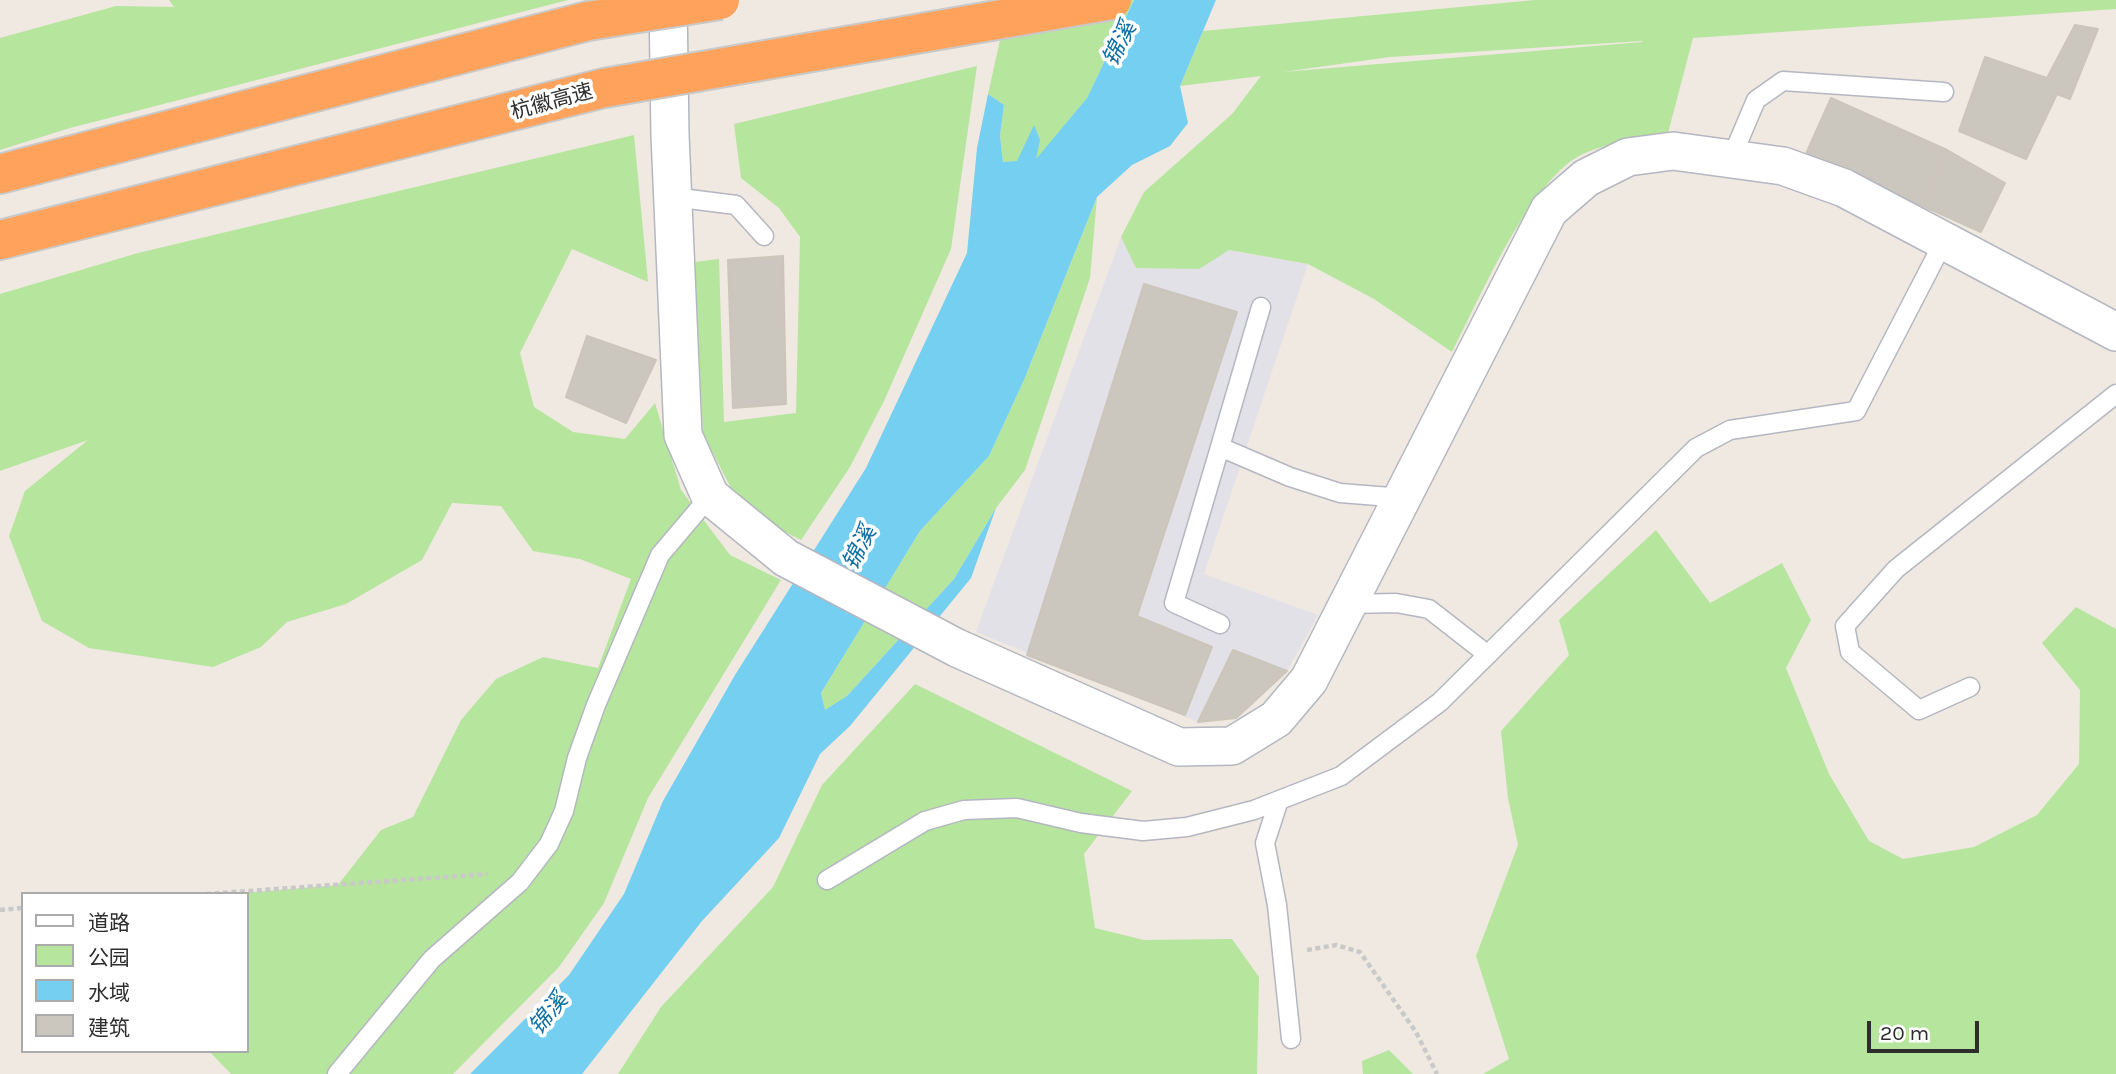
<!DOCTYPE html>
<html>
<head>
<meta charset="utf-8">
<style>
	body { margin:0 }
	#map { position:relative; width:2116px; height:1074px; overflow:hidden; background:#efe9e1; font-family:Karla,"Noto Sans SC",sans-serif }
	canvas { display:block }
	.legend { position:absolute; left:21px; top:892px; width:228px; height:161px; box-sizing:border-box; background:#fff; border:2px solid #ababab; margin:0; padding:9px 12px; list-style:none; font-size:21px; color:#2e2e2e }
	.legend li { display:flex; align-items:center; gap:14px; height:35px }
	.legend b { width:35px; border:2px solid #ababab }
	.scale { position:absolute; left:1867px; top:1021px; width:112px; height:32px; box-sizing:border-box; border:4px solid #2e2e2e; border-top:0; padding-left:9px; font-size:21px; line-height:24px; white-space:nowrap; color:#2e2e2e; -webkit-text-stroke:5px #fff; paint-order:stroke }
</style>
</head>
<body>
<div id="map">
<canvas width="2116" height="1074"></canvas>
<ul class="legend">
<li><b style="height:9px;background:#fff"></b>道路</li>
<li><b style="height:19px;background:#b6e59e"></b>公园</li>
<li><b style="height:19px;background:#75cff0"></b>水域</li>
<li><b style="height:19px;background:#cbc7bf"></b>建筑</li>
</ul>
<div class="scale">20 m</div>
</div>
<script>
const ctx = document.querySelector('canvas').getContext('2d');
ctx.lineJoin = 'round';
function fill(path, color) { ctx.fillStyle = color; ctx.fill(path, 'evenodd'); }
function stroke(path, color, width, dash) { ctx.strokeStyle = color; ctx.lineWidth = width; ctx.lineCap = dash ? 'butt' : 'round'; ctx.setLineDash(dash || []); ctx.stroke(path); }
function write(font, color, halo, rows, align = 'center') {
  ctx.font = font + ' Karla,"Noto Sans SC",sans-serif'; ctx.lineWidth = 7; ctx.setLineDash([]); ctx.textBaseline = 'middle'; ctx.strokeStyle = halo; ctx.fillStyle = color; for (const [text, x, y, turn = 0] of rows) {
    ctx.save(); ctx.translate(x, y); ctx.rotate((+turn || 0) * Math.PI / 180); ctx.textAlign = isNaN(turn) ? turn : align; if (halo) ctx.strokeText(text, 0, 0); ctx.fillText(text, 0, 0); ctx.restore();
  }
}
fill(new Path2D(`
	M1121 237 1229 250 1308 264 1204 574 1318 615 1287 671 1246 711 1198 722 976 632Z`), '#e3e1e8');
fill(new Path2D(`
	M169 0H568L70 128 0 150V38L116 6 174 7Z
	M1009 0H1134L1087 98 1035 161 1003 162 1000 136 1004 105 988 94Z
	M1535 0H2116V9L1693 38 1668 133C1642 139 1610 142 1585 153 1531 176 1479 300 1452 352L1374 299 1308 264 1229 250 1199 269 1136 268 1121 237 1144 192 1232 114 1261 76 1180 86 1203 31ZM1642 41V42L1283 72 1390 57Z
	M977 66 951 249 884 401 850 467 801 540 754 516 731 488 703 434 695 262 719 259 724 422 796 413 800 237 779 208 741 178 734 124Z
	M634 135 648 282 572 249 520 353 534 407 573 432 625 439 655 403 681 490 730 555 781 580 648 798 604 903 559 967 453 1074H231L209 1051H247V894H232L338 885 381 830 413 817 461 720 496 679 543 657 598 668 631 579 580 559 533 551 501 506 452 503 422 560 346 604 287 622 261 647 213 667 89 648 42 621 9 536 25 491 88 440 0 471V294L138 253Z
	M1097 197 1090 278 1025 470 996 508 954 579 847 696 825 711 821 693 920 531 989 456 1024 380Z
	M1656 530 1710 603 1782 563 1811 620 1786 668 1829 774 1869 841 1903 859 1974 847 2037 815 2079 764 2080 690 2042 643 2076 607 2116 629V1074H1483L1509 1059 1476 956 1518 845 1508 798 1501 731 1569 655 1559 620Z
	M915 684 1132 791 1084 854 1095 928 1144 940 1232 939 1259 977 1257 1074H618L661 1007 773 887 822 785Z
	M1389 1050 1413 1074H1363L1362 1061Z`), '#b6e59e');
fill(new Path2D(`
	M1134 0H1216L1180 86 1188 123 1170 146 1132 165 1097 197 1024 380 989 456 920 531 821 693 825 710 847 696 954 579 996 508 971 578 850 726 820 754 779 838 702 921 582 1074H470L569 975 624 894 663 801 735 675 866 468 967 253 977 148 988 94 1004 105 1000 136 1003 162 1017 161 1034 125 1040 140 1036 159 1087 98Z`), '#75cff0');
const building = new Path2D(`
	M2075 25 2098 29 2070 99 2057 94 2026 159 1959 131 1985 57 2047 78Z
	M1831 98 1947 150 1923 206 1805 156Z
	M1947 150 2005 183 1981 232 1923 206Z
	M783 256 786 404 733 408 728 260Z
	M1144 284 1237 312 1137 616 1212 647 1185 715 1027 655Z
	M587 336 656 360 626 423 566 397Z
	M1233 650 1287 671 1236 718 1198 722Z`);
fill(building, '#cbc7bf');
stroke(building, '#cbc5ba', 2);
const lane = new Path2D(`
	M1731 159 1756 100 1783 81 1944 92
	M673 197 736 205 764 236
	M1261 307 1220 447 1290 477 1340 493 1403 498
	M1349 604 1396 603 1429 609 1488 655
	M1220 624 1174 603 1220 447
	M1970 687 1919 710 1850 652 1845 626 1896 569 2116 394
	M1279 800 1265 843 1277 905 1291 1039
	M827 880 925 821 964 810 1017 808 1081 823 1143 831 1187 827 1254 810 1341 776 1440 702 1696 448 1730 430 1856 411 1944 241
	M337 1074 432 959 520 882 549 844 564 811 577 758 596 705 660 555 710 496`);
const street = new Path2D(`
	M668 0 670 135 683 435 710 496 786 558 957 648 1179 747 1232 746 1276 719 1309 680 1549 210 1586 178 1628 157 1673 151 1783 166 1844 188 2116 332`);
const highway = new Path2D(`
	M0 174 588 21
	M0 240 604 88`);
stroke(lane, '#b4b7c1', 21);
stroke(street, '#b4b7c1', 40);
stroke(highway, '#c9c9c9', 42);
stroke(new Path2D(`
	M206 894 488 874
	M0 910 23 908
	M1307 950 1336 945 1360 952 1416 1032 1437 1074`), '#c9c9c9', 4.5, [5, 3.5]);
stroke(lane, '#fff', 18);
stroke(street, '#fff', 37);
stroke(highway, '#ffa35c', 38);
const highwayBridge = new Path2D(`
	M588 21 720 0
	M604 88 1112 0`);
stroke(highwayBridge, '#c9c9c9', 42, []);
stroke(highwayBridge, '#ffa35c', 38);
write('21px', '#2e2e2e', '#fff', [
	["杭徽高速",552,102,-15]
]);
write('italic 23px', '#0d6fa3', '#fff', [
	["锦溪",1120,44,-63],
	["锦溪",860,548,-63],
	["锦溪",549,1014,-51]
]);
</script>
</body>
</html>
